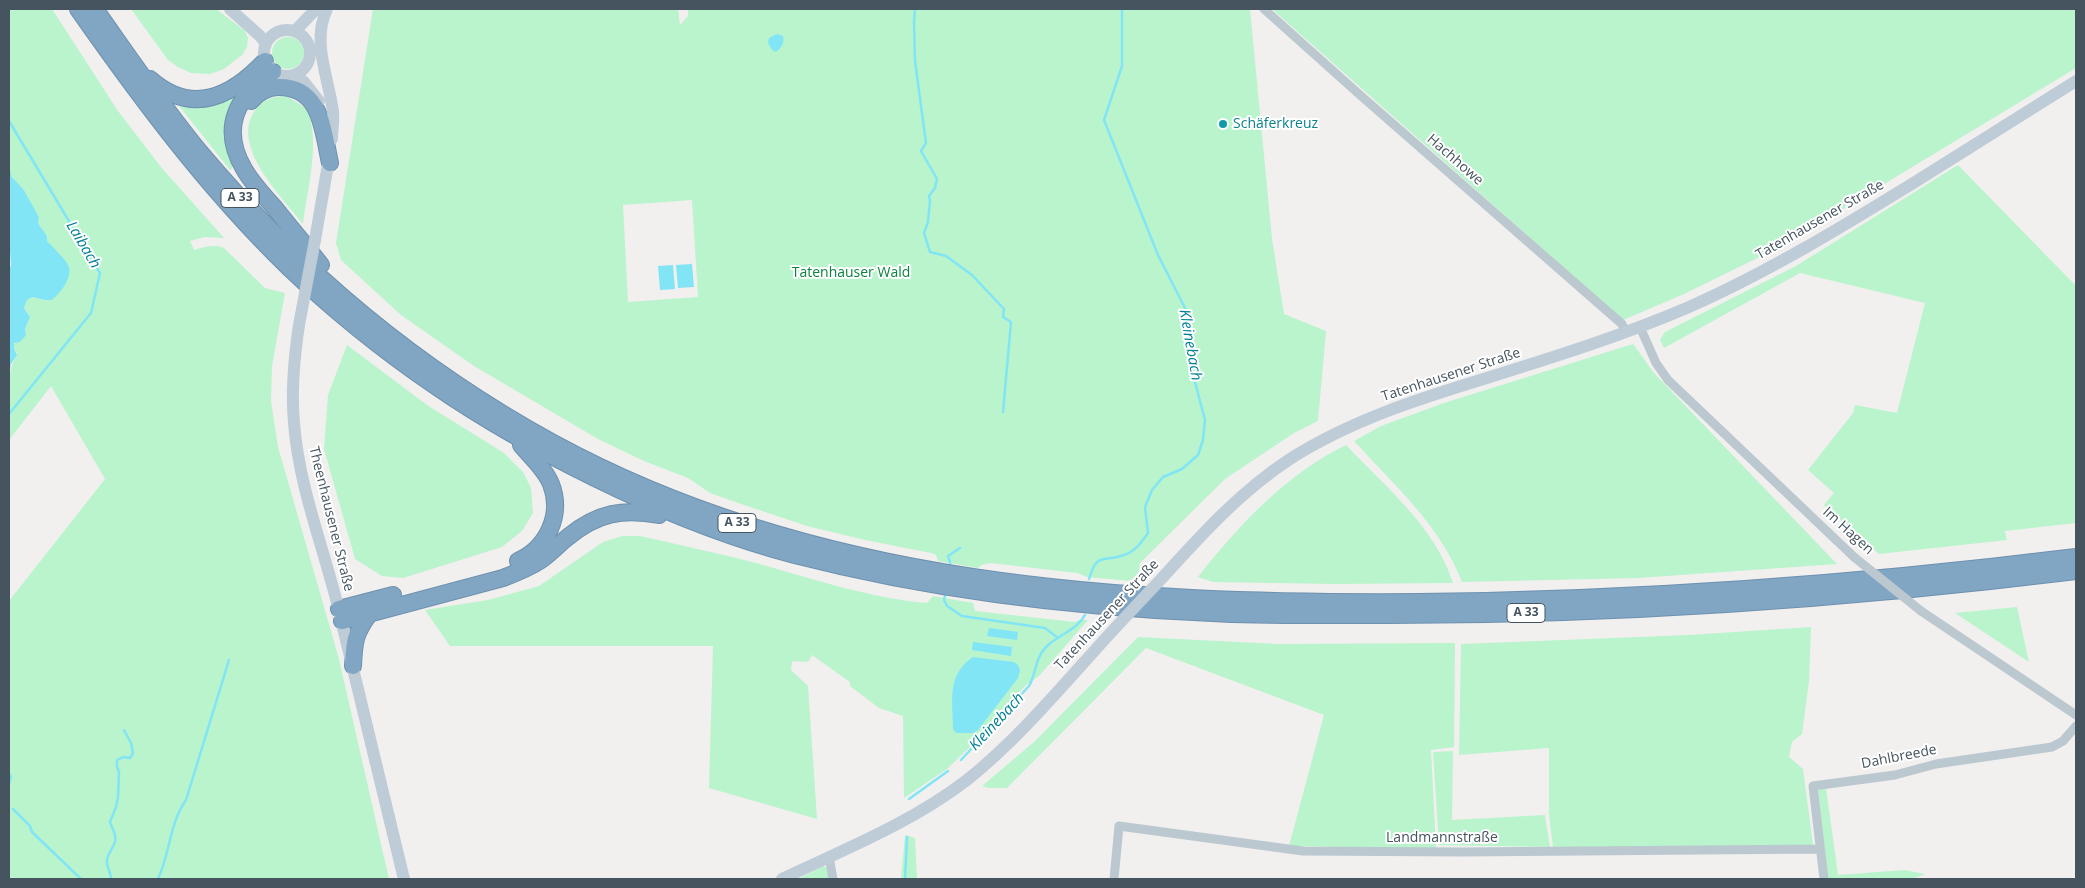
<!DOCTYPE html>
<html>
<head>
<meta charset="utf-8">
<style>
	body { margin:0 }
	#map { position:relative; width:2085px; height:888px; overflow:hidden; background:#f2efef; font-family:"Open Sans",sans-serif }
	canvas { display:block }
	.frame { position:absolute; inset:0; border:10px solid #45545f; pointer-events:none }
</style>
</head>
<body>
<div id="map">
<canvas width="2085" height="888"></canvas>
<div class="frame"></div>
</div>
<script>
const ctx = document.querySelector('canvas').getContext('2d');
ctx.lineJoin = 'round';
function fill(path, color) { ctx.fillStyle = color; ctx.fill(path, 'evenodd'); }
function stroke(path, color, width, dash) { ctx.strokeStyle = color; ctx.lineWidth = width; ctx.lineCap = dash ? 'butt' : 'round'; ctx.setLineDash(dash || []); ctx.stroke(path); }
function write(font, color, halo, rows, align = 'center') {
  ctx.font = font + ' "Open Sans",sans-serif'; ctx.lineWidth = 4; ctx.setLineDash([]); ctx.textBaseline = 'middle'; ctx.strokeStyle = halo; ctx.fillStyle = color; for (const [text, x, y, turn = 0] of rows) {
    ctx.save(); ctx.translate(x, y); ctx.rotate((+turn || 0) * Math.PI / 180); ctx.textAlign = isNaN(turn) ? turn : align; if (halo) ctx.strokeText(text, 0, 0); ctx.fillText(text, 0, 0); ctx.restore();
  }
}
fill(new Path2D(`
	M9 9H52L118 111 161 167 224 238 205 237 190 241 194 250C205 247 213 244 224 248L265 288 285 293 272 366 271 401 278 447 339 659 389 879H9V601L105 479 51 386 9 440C9 412 3 379 17 354L13 345 26 332 25 329 30 317 24 308 27 300 32 297 45 300 68 265 47 241V236L38 223 39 217 24 190 12 177 9 167Z
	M131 9H216L245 31 248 38 247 47 242 55 224 69 210 74 191 73 178 67 168 60Z
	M373 9H678L680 25 688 16V9H1250L1272 239 1284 314 1326 331 1318 421 1294 433 1225 479 1140 563 1139 572 1130 581 1087 577 1077 573 991 563 981 565 978 568 938 561 936 555 931 553 865 540 807 526 747 506 710 493 688 478 644 461 598 439 474 366 401 315 341 260 336 243ZM692 200 698 297 628 302 623 205Z
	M1272 9H2076V68L1780 247 1684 294 1623 320Z
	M272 53a16 16 0 1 1 32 0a16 16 0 1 1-32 0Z
	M246 86 230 158 233 167 230 170 176 102C210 109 217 107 246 86Z
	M287 96 307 109C321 141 307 190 303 224 282 197 231 147 254 112 262 99 273 96 287 96Z
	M1958 165 2076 286V523L2005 531 2007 540 1879 554 1824 505 1834 493 1808 470 1853 413 1855 405 1897 413 1925 303 1800 273 1664 348 1660 340 1665 332 1796 266Z
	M1633 344 1654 373 1837 564 1638 578 1462 582C1441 526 1393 484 1354 441L1381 426 1444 403Z
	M347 345 427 405 504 453 523 472 531 488 533 513 522 531 502 547 403 578 382 576 355 559 324 449 328 395Z
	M1346 445C1385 486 1436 528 1453 583L1335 584 1213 582 1198 577C1240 524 1285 475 1346 445Z
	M622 536H640C679 545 718 553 756 563 813 579 869 598 927 603L933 596 973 603 975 611 1075 622 1079 620H1088L1039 676 1026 685 970 747 947 769 904 798 903 716 879 708 850 686V682L812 655 808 662 792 661 791 670 808 686 817 819 709 788 713 646H450L425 610 488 600 539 586 603 542Z
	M2017 607 2029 662 1955 613Z
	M1811 627 1809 681 1802 734 1792 742 1789 757 1803 769 1813 845 1553 848 1549 815V748L1459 755 1461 644 1689 635Z
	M1138 637 1278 644 1455 643 1454 747 1431 750 1436 849 1289 846 1324 715 1146 648 1007 788H989L982 786 1034 742Z
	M1453 751 1452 820 1545 815 1550 847 1439 845 1433 752Z
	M1826 788 1838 875 1905 870 1925 874 1912 879H1827L1818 790Z
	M905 835 915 838 917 879H901Z
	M824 866 831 871 830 879H798Z`), '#b9f4cc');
fill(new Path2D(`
	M777 34 783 36C785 43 781 48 776 52L772 50 768 43 769 38Z
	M9 167 12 177 24 190 39 217 38 223 47 236V241C50 244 67 261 68 265 74 277 60 293 52 300H45L32 297 27 300 24 308 30 317 25 329 26 335 20 342 14 343V348L17 355 11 364 9 375V271L11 265 9 238Z
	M692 264 694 287 678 288 676 265Z
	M673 265 675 289 660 290 658 266Z
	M989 628 1018 632 1017 640 987 636Z
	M973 642 1012 647 1011 656 972 650Z
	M973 657 1014 662 1018 665 1020 670 1018 678 978 730 973 733H956L953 729C953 701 946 675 973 657Z`), '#81e5f6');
stroke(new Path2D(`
	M915 9 914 22 915 61 926 143 921 151 937 179 935 188 929 196 930 201 928 222 924 233 930 252 946 256 972 275 1004 309 1003 317 1011 322 1003 412
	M9 121 100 273 91 313 9 414
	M950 567V562L948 556 960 548
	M1089 579C1097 553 1101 562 1121 556 1134 553 1141 543 1148 533L1145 507 1152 490 1163 477 1182 469 1198 455 1203 440 1205 420 1191 367 1186 339 1184 326 1187 312 1158 255 1104 120 1122 66V9
	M946 592 944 600 947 606 962 616 1045 628 1058 638
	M961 760 1029 686C1036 674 1035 658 1046 647 1058 635 1077 630 1085 615
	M9 773 11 777 9 783
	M909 799 948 771
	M13 809 30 826 32 832 81 879
	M111 879C111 873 108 870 107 864 105 856 113 849 115 842 117 835 112 828 110 822L116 807 118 797 119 772 117 767V760L123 757 130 758 133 753 131 743 124 730
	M158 879C170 854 169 824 186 800L229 660
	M905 879 907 837`), '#81e5f6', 2.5);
const highway = new Path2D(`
	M78 9C146 106 217 201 304 282 400 370 501 434 618 489 675 516 734 539 795 555 931 590 1071 607 1212 613 1263 616 1315 615 1367 615 1604 616 1841 600 2076 571
	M95 9C129 57 162 106 199 151 298 269 418 369 553 443 818 587 1123 604 1419 602 1639 600 1858 584 2076 557
	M273 72C236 96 220 128 244 169 252 183 264 196 275 208 290 227 306 246 321 265
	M150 79C192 116 231 97 265 61
	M251 101C257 93 268 87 278 87 322 86 323 132 330 163
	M518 561C547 548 563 515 551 484 545 469 531 457 521 445
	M339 609 393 595
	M342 621 503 578C516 573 529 568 541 560 551 553 559 544 568 537 597 513 623 508 659 515
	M353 666C354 641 355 633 370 613`);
stroke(highway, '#6d91af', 18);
stroke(new Path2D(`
	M1264 9 1360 95 1622 324 1626 333
	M1640 327 1656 363 1668 380 1854 557
	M1921 611 2076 715
	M829 857 833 879
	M1114 879 1119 826 1303 851 1463 852 1820 849
	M1824 879 1813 786 1895 775 1936 764 2052 747 2063 741 2076 726`), '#bbc8d0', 9);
stroke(new Path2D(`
	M230 9 260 36 266 44
	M327 9C311 42 329 78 333 112 334 120 332 130 332 139
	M264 53a23 23 0 1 1 46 0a23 23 0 1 1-46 0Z
	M295 31 316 9
	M295 75 304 82 319 101
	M315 240 330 153
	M299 325C294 358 291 390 294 423 299 488 324 548 339 611 361 700 383 789 404 879
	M1163 577C1202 534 1241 491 1290 459 1351 420 1421 398 1490 377 1557 356 1624 335 1689 307 1768 272 1842 227 1915 182 1969 148 2023 114 2076 81
	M782 879C845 849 911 823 967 780 1022 736 1068 679 1116 627`), '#beccd8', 12);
stroke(highway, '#81a6c4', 16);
stroke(new Path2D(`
	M1854 557 1921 611`), '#bbc8d0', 9);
stroke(new Path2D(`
	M299 325 315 240
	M1116 627 1163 577`), '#beccd8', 12);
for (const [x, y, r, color] of [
	[1223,124,5,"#0f9aa8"]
]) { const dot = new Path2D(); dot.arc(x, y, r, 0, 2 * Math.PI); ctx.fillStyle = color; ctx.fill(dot); stroke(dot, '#fff', 2); }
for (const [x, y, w] of [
	[240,198,38],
	[737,523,38],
	[1526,613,38]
]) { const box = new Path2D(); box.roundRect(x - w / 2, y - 9.5, w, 19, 4); ctx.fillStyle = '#fff'; ctx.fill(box); stroke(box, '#45545f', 1); }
write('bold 12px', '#45545f', null, [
	["A 33",240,198],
	["A 33",737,523],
	["A 33",1526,613]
]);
write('14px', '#0d838f', '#fff', [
	["Schäferkreuz",1233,124]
], 'left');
write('14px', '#45545f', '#fff', [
	["Hachhowe",1455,160,41],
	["Tatenhausener Straße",1820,220,-30],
	["Tatenhausener Straße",1451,375,-18],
	["Theenhausener Straße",331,519,76],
	["Im Hagen",1848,531,42],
	["Tatenhausener Straße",1107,615,-47],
	["Dahlbreede",1899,757,-11],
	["Landmannstraße",1442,838]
]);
write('14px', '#0c8440', '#fff', [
	["Tatenhauser Wald",851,273]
]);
write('italic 15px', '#038096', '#fff', [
	["Laibach",83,245,59],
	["Kleinebach",1190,345,80],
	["Kleinebach",997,722,-47]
]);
</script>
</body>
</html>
